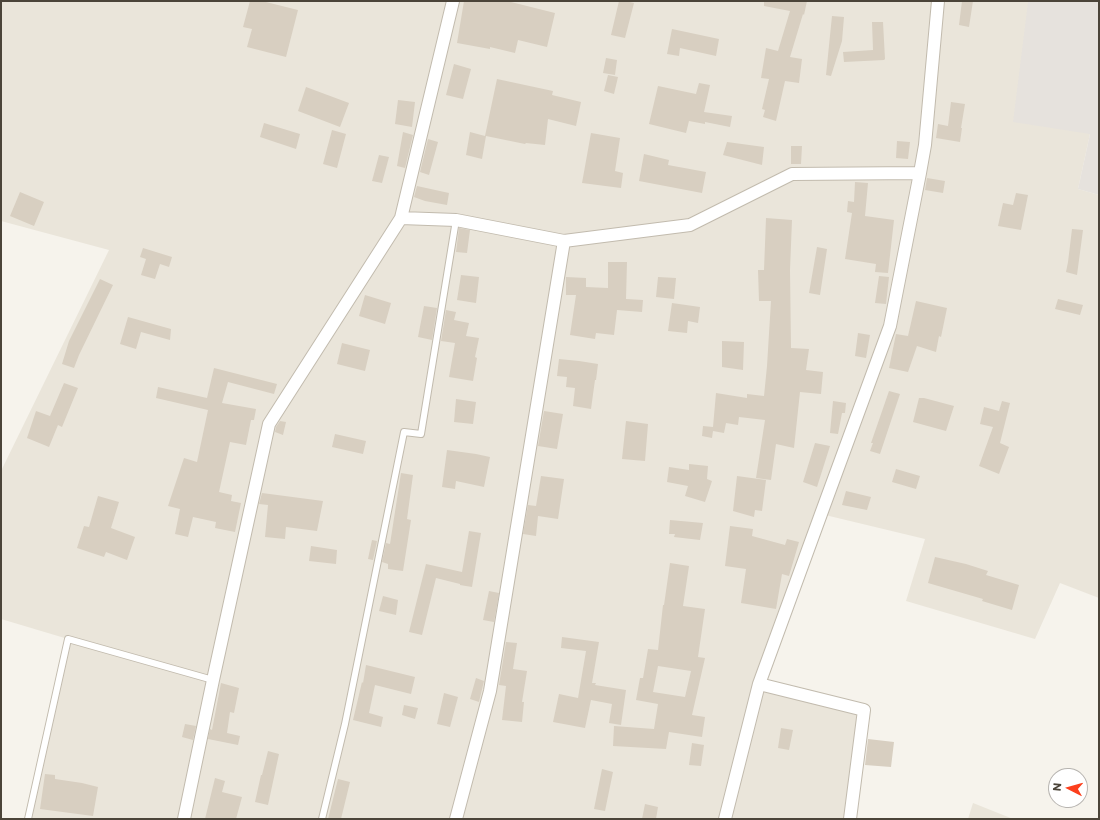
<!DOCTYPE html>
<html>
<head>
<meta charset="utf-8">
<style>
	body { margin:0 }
	#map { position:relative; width:1100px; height:820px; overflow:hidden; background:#f6f3ec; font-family:Poppins,sans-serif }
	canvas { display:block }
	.frame { position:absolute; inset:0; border:2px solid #4b4439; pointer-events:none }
	.north { position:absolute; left:1048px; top:768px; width:40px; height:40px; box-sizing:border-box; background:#fff; border:1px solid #b7b4b0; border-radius:50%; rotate:276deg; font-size:11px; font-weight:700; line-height:16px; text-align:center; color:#4b4439 }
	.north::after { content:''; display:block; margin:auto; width:14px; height:18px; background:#fc3f1d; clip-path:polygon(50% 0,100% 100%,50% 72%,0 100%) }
</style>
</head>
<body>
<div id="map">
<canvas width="1100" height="820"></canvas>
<div class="frame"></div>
<div class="north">N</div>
</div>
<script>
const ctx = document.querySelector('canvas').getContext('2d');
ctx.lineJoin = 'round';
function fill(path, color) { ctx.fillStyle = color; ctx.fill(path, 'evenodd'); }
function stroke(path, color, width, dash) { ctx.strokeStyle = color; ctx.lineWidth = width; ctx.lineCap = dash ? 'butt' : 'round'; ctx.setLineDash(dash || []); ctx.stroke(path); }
fill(new Path2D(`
	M1 1H1023L1028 2 1090 134 1078 189 1099 195V598L1060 583 1035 639 906 601 925 539 821 514 760 684 864 710 850 819H28L68 639 1 619V471L109 250 1 221Z
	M973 803 1013 819H968Z`), '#eae5da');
fill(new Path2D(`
	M1023 1H1099V195L1078 189 1090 134 1013 122 1028 2Z`), '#e6e2dd');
fill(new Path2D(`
	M250 1H262L298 10 286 57 247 47 252 29 243 27Z
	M464 1H507L555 13 547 47 518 40 515 53 490 47V49L457 43Z
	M619 1H625L634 3 625 38 611 35Z
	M764 1H807L804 15 803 14 790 57 802 59 799 83 785 81 776 121 763 117 765 110 762 109 769 79 761 78 766 48 778 51 790 11 764 6Z
	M962 1H973L969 27 959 25Z
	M832 16 844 17 842 41 831 76 826 75Z
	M872 22H883L885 59 884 60 844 62 843 52 873 50Z
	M672 29 719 39 716 56 680 48 679 56 667 54Z
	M606 58 617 60 615 75 603 73Z
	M454 64 471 69 463 99 446 95Z
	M608 75 618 77 614 94 604 91Z
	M497 79 553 91 552 95 581 102 576 126 548 119 545 145 526 143 525 144 486 136 482 159 466 155 470 132 485 136Z
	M699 83 710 85 704 112 732 116 730 127 705 122V124L689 121 686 133 649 124 658 86 696 94Z
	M306 87 349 103 340 127 298 111Z
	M398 100 415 102 412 127 395 124Z
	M951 102 965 104 961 128H962L960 142 936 138 938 124 948 126Z
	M264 123 300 134 296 149 260 137Z
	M332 130 346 134 337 168 323 164Z
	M403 132 413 135 405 168 397 166Z
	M591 133 620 138 615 171 623 173 621 188 582 183Z
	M428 139 438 142 429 175 420 172Z
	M897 141 910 142 908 159 896 158Z
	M727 142 764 147 762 165 723 155Z
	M791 146H802L801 164H791Z
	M644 154 669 160 668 165 706 172 702 193 639 181Z
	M379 155 389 157 382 183 372 181Z
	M927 178 945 181 943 193 925 190Z
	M855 182 868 183 865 216 894 220 888 273 875 272 876 264 845 259 852 213 847 212 848 201 854 202Z
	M417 186 449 193 447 205 425 201 414 197Z
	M20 192 44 202 34 226 10 216Z
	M1016 193 1028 195 1021 230 998 226 1003 203 1013 205Z
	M766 218 792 220 790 270 791 348 809 349 806 370 823 372 821 394 800 392 794 448 776 444 771 480 756 478 765 420 739 417 738 425 726 423 724 433 713 431 712 438 702 436 703 426 713 427 716 393 747 398V394L764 396 767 366 771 301H759L758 270H764Z
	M459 228 470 230 467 253 456 252Z
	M1072 229 1083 230 1077 275 1066 272 1068 262Z
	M817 247 827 249 820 295 809 293Z
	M143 248 172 257 169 267 160 264 155 279 141 275 146 259 140 257Z
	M608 262H627L626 299 643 300 642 312 617 310 614 335 596 333 595 339 570 335 576 295H566V277L586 278V287L608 288Z
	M461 275 479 277 476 303 457 300Z
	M879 276 889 277 886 304 875 303Z
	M658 277 676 278 674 299 656 297Z
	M100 279 113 285 79 355 74 368 62 364 69 341Z
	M365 295 391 303 385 324 359 316Z
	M1058 299 1083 305 1080 315 1055 309Z
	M916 301 947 308 941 337 939 336 936 352 917 346 908 372 889 368 896 334 908 336Z
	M672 303 700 307 698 323 688 321 687 333 668 331Z
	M424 306 437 308 432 340 418 337Z
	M446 310 456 312 454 320 469 323 466 336 479 338 475 357 477 358 473 381 449 377 455 343 441 341Z
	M128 317 171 329 170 340 141 332 136 349 120 344Z
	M858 333 870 335 866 358 855 356Z
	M722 341 744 342 743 370 722 367Z
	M342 343 370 350 365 371 337 364Z
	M559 359 579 361 598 364 596 380H595L591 409 573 406 575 388 566 387 567 377 557 376Z
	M214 368 277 384 274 394 228 382 222 403 256 409 254 420H251L246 445 230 442 219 492 232 495 231 501 241 503 235 532 215 528 216 522 193 517 188 537 175 534 180 509 168 506 184 458 197 462 208 410 156 398 158 387 207 398Z
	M64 383 78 388 62 427 58 425 49 447 27 438 36 411 50 416Z
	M889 391 900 394 880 454 870 451 873 443H871Z
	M919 398H924L954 406 946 431 913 422Z
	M456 399 476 402 473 424 454 422Z
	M833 401 846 403 845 413H842L838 434 830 433Z
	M1002 401 1010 403 1000 443 1009 447 999 474 979 466 993 427 980 424 984 407 999 411Z
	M544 411 563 414 557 449 538 446Z
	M280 421 286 422 283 435 275 432 276 427Z
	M626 421 648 424 645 461 622 459Z
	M335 434 366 441 363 454 332 447Z
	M815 443 830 446 817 487 803 482Z
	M447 450 476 454 490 457 484 487 456 481 455 489 442 487Z
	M689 464 708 466 707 479 712 481 705 502 685 496 688 486 667 482 669 467 689 470Z
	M896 469 920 476 916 489 892 482Z
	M401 473 413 475 407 519 411 520 403 571 388 569V564L382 562 386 543 390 544Z
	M541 476 564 479 558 519 538 516 536 536 523 534 528 505 536 506Z
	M737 476 766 480 762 511 755 510 754 517 733 511Z
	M846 491 871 497 867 510 842 505Z
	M262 493 323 501 317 531 286 527 285 539 265 537 268 505 259 504Z
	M98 496 119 502 111 528 135 537 127 560 106 552 104 557 77 548 84 526 89 527Z
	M670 520 703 523 700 540 674 537 675 534H669Z
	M730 526 753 529 752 536 785 545 787 539 799 542 789 576 782 574 776 609 741 603 746 569 725 566Z
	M469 531 481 533 472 587 460 585V584L436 578 422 635 409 632 426 564 462 572Z
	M372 540 377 541 373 560 368 559Z
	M311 546 337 550 336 564 309 561Z
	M935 557 966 564 988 571 986 575 1019 585 1012 610 982 601 983 599 928 583Z
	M670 563 689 566 683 606 705 609 698 657 705 658 692 715 705 717 702 737 669 732 666 749 613 746 614 726 654 729 658 704 636 700 640 678H643L648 649 658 650 663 605H664ZM658 666 691 671 685 697 653 692Z
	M489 591 499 593 494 622 483 620Z
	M383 596 398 600 396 615 379 611Z
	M562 637 599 642 592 683H596L595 685 626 690 621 725 609 723 612 704 591 700 585 728 553 722 559 694 578 698 586 651 561 648Z
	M506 642 517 643 513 669 527 671 522 702H524L522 722 502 720 506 686 499 685Z
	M366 665 415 677 411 694 375 685 369 713 383 717 381 727 353 720 362 682 363 683Z
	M476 678 484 681 479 702 470 699Z
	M221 683 239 688 234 713 230 712 227 733 240 736 238 745 208 739 210 729 212 730Z
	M444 693 458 697 450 727 437 724Z
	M404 705 418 708 415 719 402 715Z
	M185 724 196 726 193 740 182 737Z
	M781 728 793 730 789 750 778 748Z
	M868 739 894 742 891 767 865 765Z
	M692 743 704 745 701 766 689 765Z
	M268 751 279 754 268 805 255 802 261 775H262Z
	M602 769 613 772 605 811 594 809Z
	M45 774 55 775V779L82 783 98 787 93 816 40 809Z
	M215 778 225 781 222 792 242 797 236 819H205Z
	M338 779 350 782 341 819H328Z
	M645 804 658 807 656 819H642Z`), '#d8cfc1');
const lane = new Path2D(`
	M28 819 68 639 213 680
	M322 819 345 724 404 432 421 434 456 220`);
const street = new Path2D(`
	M401 218 456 220 564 241 690 225 792 174 920 173
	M759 684 864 710 850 819
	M184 819 213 680 269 424 401 218 453 1
	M456 819 490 691 564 241
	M725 819 759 684 821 514 890 326 920 173 925 145 938 1`);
stroke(lane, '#c2bbae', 8);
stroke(street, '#c2bbae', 14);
stroke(lane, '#fff', 6);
stroke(street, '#fff', 12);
</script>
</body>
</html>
